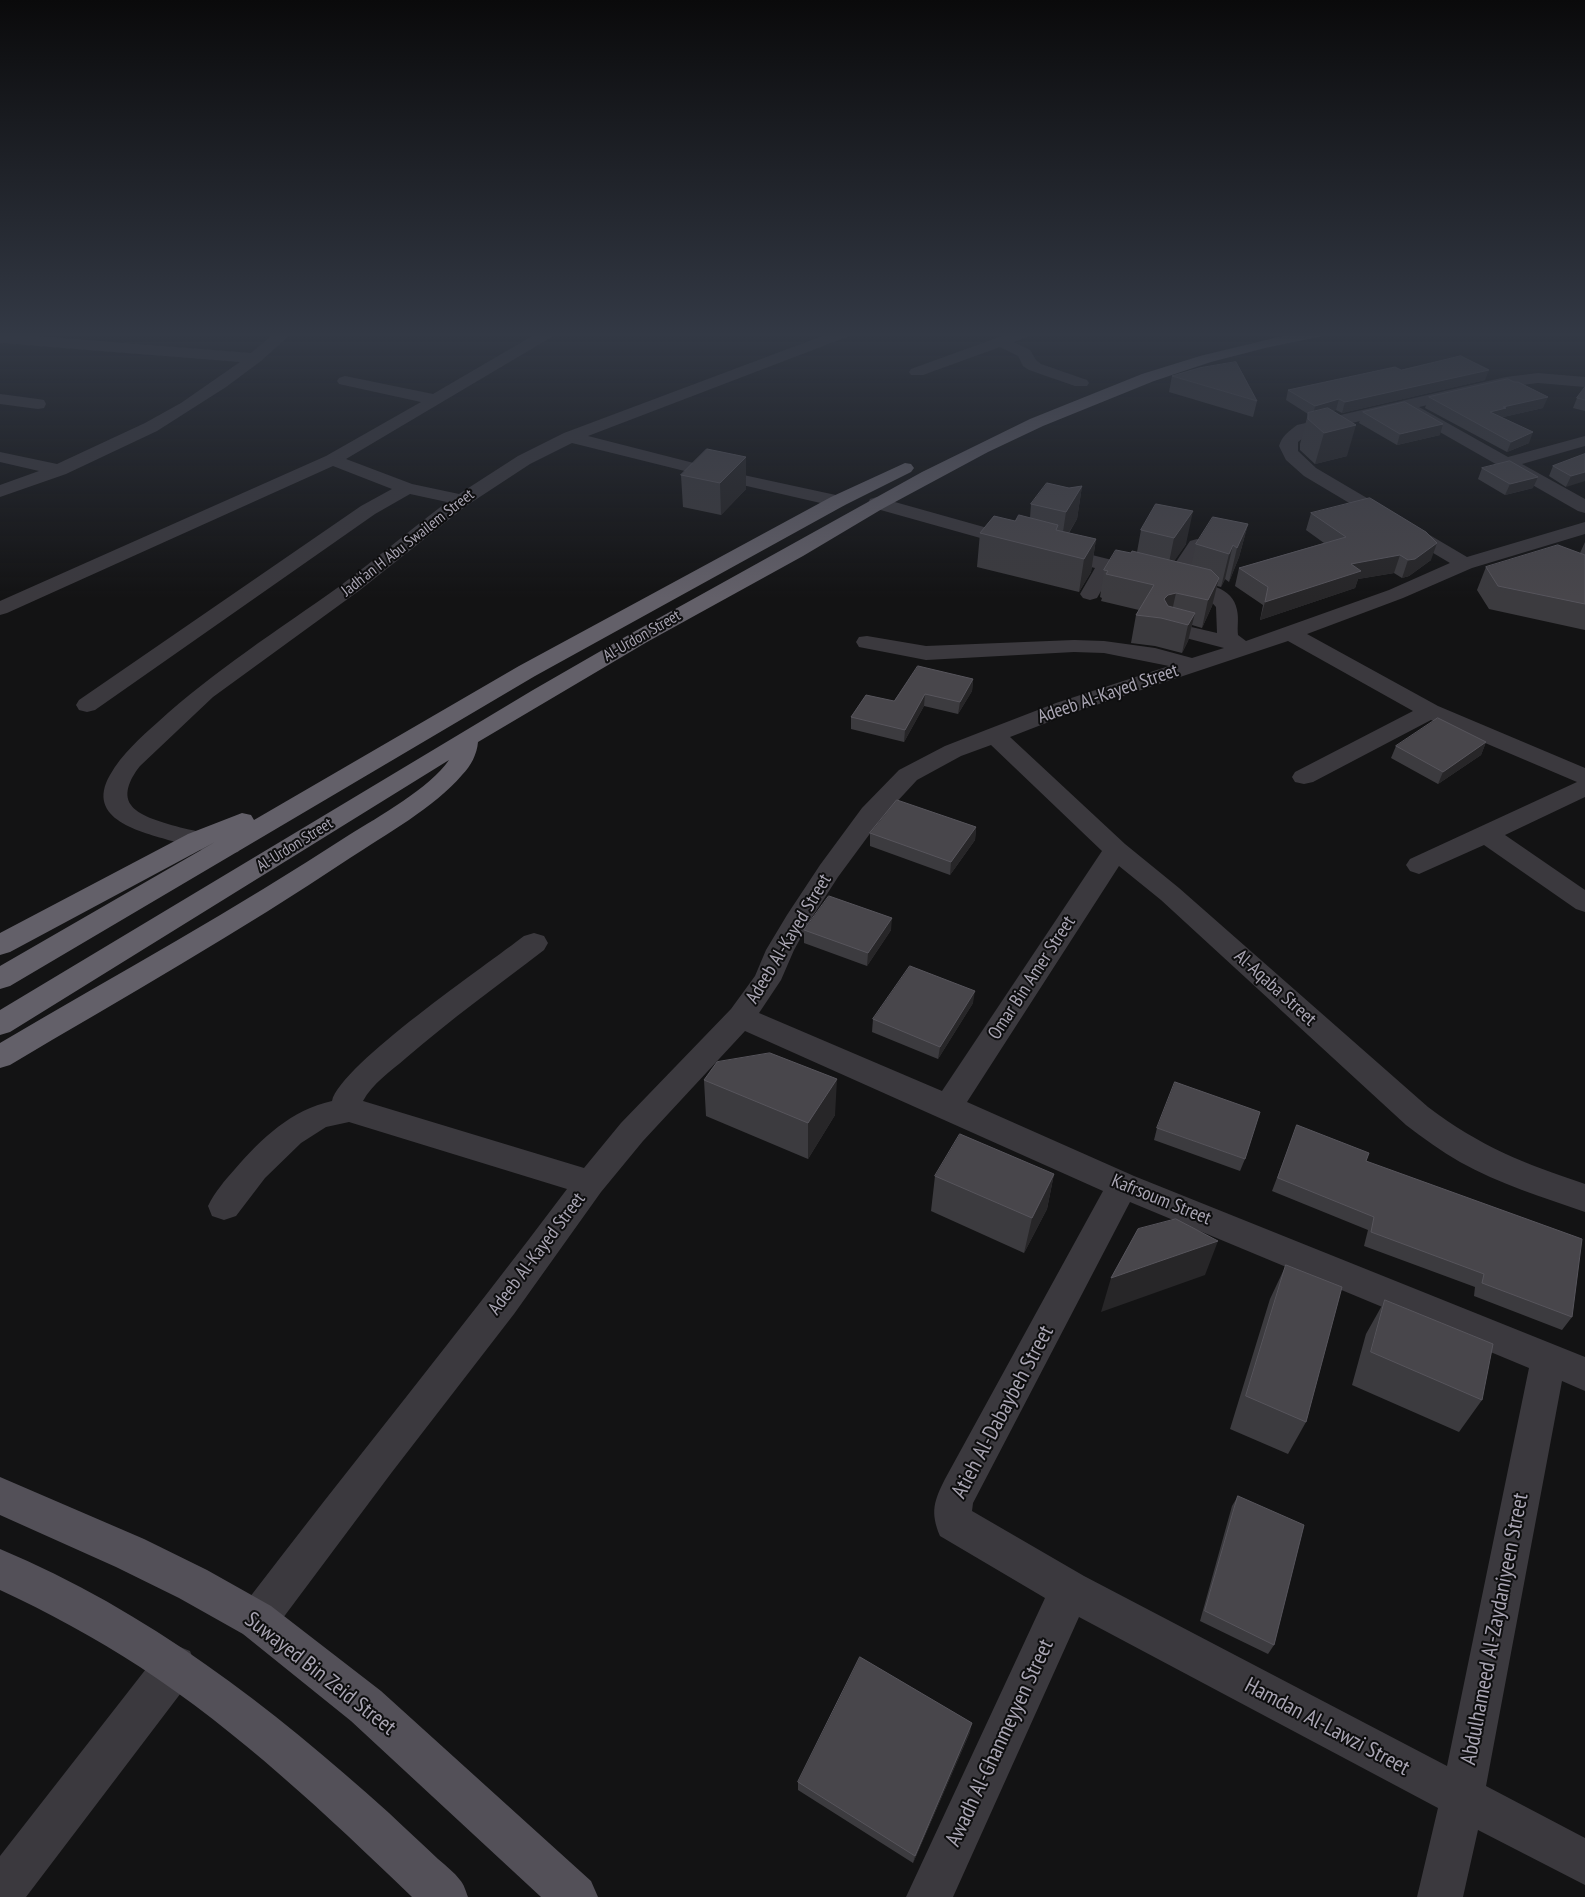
<!DOCTYPE html>
<html>
<head>
<meta charset="utf-8">
<style>
	body { margin:0 }
	canvas { display:block; background:#131314 }
</style>
</head>
<body>
<canvas width="1585" height="1897"></canvas>
<script>
const ctx = document.querySelector('canvas').getContext('2d');
ctx.lineJoin = 'round';
function fill(path, color) { ctx.fillStyle = color; ctx.fill(path, 'evenodd'); }
function stroke(path, color, width, dash) { ctx.strokeStyle = color; ctx.lineWidth = width; ctx.lineCap = dash ? 'butt' : 'round'; ctx.setLineDash(dash || []); ctx.stroke(path); }
function write(font, color, halo, rows, align = 'center') {
  ctx.font = font + ' "PT Sans Narrow",sans-serif'; ctx.lineWidth = 4; ctx.setLineDash([]); ctx.textBaseline = 'middle'; ctx.strokeStyle = halo; ctx.fillStyle = color; for (const [text, x, y, turn = 0] of rows) {
    ctx.save(); ctx.translate(x, y); ctx.rotate((+turn || 0) * Math.PI / 180); ctx.textAlign = isNaN(turn) ? turn : align; if (halo) ctx.strokeText(text, 0, 0); ctx.fillText(text, 0, 0); ctx.restore();
  }
}
fill(new Path2D(`
	M276 332H293L261 361 226 387 157 431 66 474 0 497V485L39 471 0 462V452L57 464 145 423 181 403 240 362 0 343V333L251 353Z
	M539 332H558L555 335 346 459 412 484 459 494 518 456 564 433 833 332H855L852 335 588 436 725 471 845 497 847 501 845 505 838 507 725 481 572 443 530 464 466 506 360 590 213 697 140 766C132 776 122 793 131 805 143 824 215 834 238 840L242 846 238 852C218 857 192 847 172 841 142 832 84 820 110 775 122 754 140 738 158 722 214 671 278 630 340 586 376 559 411 529 447 502L410 494 375 514 95 710 87 712 79 710 76 705 79 700 361 506 392 489 333 466 7 613 0 615V601L326 456 421 402 339 384 337 381 339 378 345 376 433 394Z
	M1013 332H1035L1032 335 1014 342 1030 350 1036 360 1041 364 1087 380 1089 383 1087 386H1075L1029 370 1023 366 1018 356 1000 347 923 375H911L909 372 911 369Z
	M1538 373 1585 377V387L1538 383 1506 387 1419 407 1508 457 1585 436V446L1522 464 1585 499V513L1578 511 1403 411 1309 433 1298 442V451L1316 468 1467 557 1585 522V534L1472 568 1403 598 1307 634 1438 706 1585 768V797L1505 835 1585 890V912L1576 909 1484 845 1419 874 1410 871 1406 865 1410 859 1577 782 1431 720 1313 782 1304 784 1295 782 1292 777 1295 772 1413 711 1288 641 1072 713 1010 737 1125 844 1179 888 1428 1107C1481 1147 1523 1163 1585 1184V1212C1543 1197 1499 1184 1460 1162 1441 1151 1423 1138 1406 1125L1161 900 1119 866 967 1102 1134 1176 1585 1357V1391L1562 1381 1486 1786 1585 1838V1885L1478 1830 1463 1897H1417L1438 1808 1079 1617 953 1897H906L1045 1598 940 1536C930 1512 934 1501 945 1479L1103 1191 745 1031 643 1141 601 1192 514 1314 392 1472 271 1634 257 1640 243 1634 237 1620 243 1606C350 1466 461 1330 567 1189L349 1122 326 1127 301 1143 265 1178 236 1216 224 1220 212 1216 208 1206C215 1192 225 1180 235 1169 262 1138 291 1110 332 1101 341 1064 488 964 524 936L534 933 544 936 548 943 544 950C497 986 450 1020 406 1058 391 1071 372 1084 363 1101L584 1168 621 1123 731 1009 755 976 766 950 787 915 820 865 862 808 899 770 945 746 986 730 1056 703 1169 666 1104 653 1074 652 926 660 859 647 856 642 859 637 867 636 926 646 1074 640 1104 641 1155 648 1192 658 1224 648 1163 632 1159 628 1163 624 1170 622 1217 633 1216 607 1206 596 1112 572 1097 598 1090 600 1083 598 1080 594 1095 568 1049 556 1046 552 1049 548 1056 546 1168 574 1190 541 1197 539 1204 541 1207 545 1185 579C1205 584 1233 586 1237 610 1239 619 1237 626 1238 635L1246 641 1389 590 1450 563 1304 476 1286 460 1279 446C1282 436 1289 431 1297 425L1506 377ZM991 745 1102 851 942 1091 759 1013 781 980 794 950 811 919 838 877 880 820 917 780 961 756ZM1130 1202 1529 1368 1447 1766 1084 1576 972 1511 973 1503Z
	M0 394 38 399 44 400 46 404 44 408 38 409 0 404Z
	M877 497 1023 538 1026 542 1023 546 1016 548 870 507 868 503 870 499Z
	M175 1645 190 1651 196 1666 190 1681 26 1897H0V1856L160 1651Z`), '#3b393e');
fill(new Path2D(`
	M0 1477 144 1539 207 1570 271 1606 381 1691 591 1881 598 1897H541L351 1721 243 1634 179 1598 116 1567 0 1515Z
	M0 1549C148 1611 270 1706 389 1813 405 1828 422 1844 438 1859 446 1866 454 1872 460 1880 464 1884 466 1892 468 1897H412C327 1815 239 1732 140 1667 95 1638 48 1612 0 1590Z`), '#535058');
fill(new Path2D(`
	M1299 332H1331L1328 335 1265 348 1211 362 1154 381 1043 426 988 452 882 509 803 556 647 642 478 742C477 754 471 766 462 775 435 807 385 835 350 858 240 932 124 997 10 1065L0 1068V1043C117 974 236 909 349 835 378 817 430 788 449 760L10 1032 0 1035V1010L533 690 632 633 922 472 1030 419 1142 374 1200 356Z
	M905 463 911 464 914 468 911 472 845 505 535 676 10 986 0 989V966L215 842 10 952 0 955V933L188 834 242 813 251 815 254 820 519 666 831 497Z`), '#636069');
fill(new Path2D(`
	M1401 370 1485 380 1342 413 1336 410 1332 411 1347 456 1315 464 1300 450V444L1308 414 1286 400 1288 390Z
	M1172 376 1257 401 1253 417 1169 392Z
	M1585 387V411L1573 408 1577 398Z
	M1429 397 1543 408 1503 417 1502 418 1529 443 1507 452 1425 408Z
	M1363 412 1440 435 1397 445 1359 423Z
	M1585 454 1566 487 1549 476 1553 466Z
	M746 457V489L721 515 683 507 681 475Z
	M1482 468 1533 488 1505 495 1478 479Z
	M1082 486 1077 519 1069 533 1096 539 1091 572 1079 592 977 567 980 533 1015 521 1030 518 1031 504Z
	M1156 504 1186 544 1174 561 1191 565 1196 544 1248 524 1239 557 1229 582 1225 579 1221 587 1217 586 1212 606 1202 628 1192 625 1188 641 1182 653 1155 646 1131 643 1136 615 1139 610 1101 601 1102 598 1100 597 1104 570 1131 553 1137 552 1141 530Z
	M1311 513 1431 560 1409 576 1402 578 1394 573 1358 579 1355 588 1260 620 1263 605 1235 586 1239 568 1324 543 1306 530Z
	M1585 542V630L1489 609 1477 590 1486 567 1580 553Z
	M973 679 972 691 958 714 924 706 904 742 851 729V717L894 701Z
	M1486 742 1481 755 1438 784 1391 758 1396 746Z
	M976 827 975 840 950 875 870 846V833Z
	M804 930H891L867 966 804 943Z
	M973 1003 938 1059 872 1032 873 1019Z
	M704 1080 835 1115 808 1159 706 1116Z
	M1297 1125 1366 1161 1572 1317 1562 1330 1474 1296 1475 1287 1364 1246 1368 1230 1272 1191Z
	M1157 1128 1245 1159 1240 1171 1154 1140Z
	M1054 1174 1047 1209 1024 1253 931 1211 935 1176Z
	M1286 1265 1306 1422 1288 1454 1230 1429 1270 1299Z
	M1385 1300 1482 1400 1459 1432 1352 1385 1366 1334Z
	M1238 1496 1274 1645 1268 1654 1200 1621 1232 1506Z
	M970 1732 913 1863 798 1790V1782Z`), '#3c3b3f');
fill(new Path2D(`
	M1489 370 1485 380 1342 413 1345 402Z
	M1548 397 1543 408 1503 417 1502 419 1490 412 1503 407Z
	M1339 399 1336 410 1313 416 1315 406Z
	M1443 424 1440 435 1397 445 1400 434Z
	M1356 425 1347 456 1315 464 1324 433Z
	M1533 432 1529 443 1507 452 1511 442Z
	M746 457V489L721 515 720 483Z
	M1585 472V481L1566 487 1571 476Z
	M1538 477 1533 488 1505 495 1510 484Z
	M1082 486 1077 519 1061 545 1066 512Z
	M1193 511 1186 544 1167 572 1174 538Z
	M1248 524 1239 557 1229 582 1237 548Z
	M1096 539 1091 572 1079 592 1084 559Z
	M1437 543 1431 560 1409 576 1402 578 1408 560Z
	M1233 545 1225 579 1221 587 1229 554Z
	M1400 555 1394 573 1358 579 1355 588 1260 620 1265 602 1351 564Z
	M1219 578 1212 606 1202 628 1208 600Z
	M1176 593 1170 620 1164 599 1168 595Z
	M1195 613 1188 641 1182 653 1188 625Z
	M973 679 972 691 958 714 960 702Z
	M925 694 924 706 904 742 905 730Z
	M1486 742 1481 755 1438 784 1443 772Z
	M976 827 975 840 950 875 951 862Z
	M892 918 891 930 867 966 868 953Z
	M975 991 973 1003 938 1059 940 1047Z
	M837 1079 835 1115 808 1159V1123Z
	M1054 1174 1047 1209 1024 1253 1032 1218Z
	M1218 1241 1205 1275 1101 1312 1111 1278Z
	M972 1723 970 1732 913 1863 915 1856Z`), '#272628');
const building = new Path2D(`
	M1461 356 1489 370 1345 402 1339 399 1315 406 1288 390 1395 367 1401 370Z
	M1236 362 1257 401 1172 376 1199 368Z
	M1508 379 1514 382H1518L1548 397 1503 407 1506 408 1490 412 1533 432 1511 442 1429 397Z
	M1585 387V400L1577 398Z
	M1405 402 1443 424 1400 434 1363 412Z
	M1328 408 1356 425 1324 433 1308 419V413Z
	M707 449 746 457 720 483 681 475Z
	M1585 454V472L1571 476 1553 466Z
	M1510 461 1538 477 1510 484 1482 468Z
	M1047 483 1069 488 1082 486 1066 512 1031 504Z
	M1370 498 1426 532 1437 543 1415 559 1408 560 1400 555 1351 564 1361 571 1265 602 1268 587 1239 568 1346 537 1311 513Z
	M1156 504 1193 511 1174 538 1141 530Z
	M1019 515 1058 525 1056 530 1096 539 1084 559 980 533 994 516 1015 521Z
	M1213 517 1248 524 1237 548 1233 545 1229 554 1196 544Z
	M1558 545 1585 555V604L1498 586 1486 567Z
	M1116 550 1131 553 1132 551 1211 570 1219 578 1208 600 1176 593 1168 595 1164 599 1168 606 1195 613 1188 625 1161 618 1136 615 1154 585 1106 574 1108 571 1104 570Z
	M918 666 973 679 960 702 925 694 905 730 851 717 866 695 894 701Z
	M1438 718 1486 742 1443 772 1396 746Z
	M897 800 976 827 951 862 870 833Z
	M829 896 892 918 868 953 804 930Z
	M910 966 975 991 940 1047 873 1019Z
	M770 1053 837 1079 808 1123 704 1080 717 1062Z
	M1175 1082 1260 1112 1245 1159 1157 1128Z
	M1297 1125 1369 1153 1366 1161 1582 1239 1572 1317 1482 1283 1484 1274 1371 1232 1374 1217 1278 1178Z
	M960 1134 1054 1174 1032 1218 935 1176Z
	M1176 1219 1218 1241 1111 1278 1138 1229Z
	M1286 1265 1342 1287 1306 1422 1246 1396Z
	M1385 1300 1493 1344 1482 1400 1371 1352Z
	M1238 1496 1304 1525 1274 1645 1205 1611Z
	M860 1657 972 1723 915 1856 798 1782Z`);
fill(building, '#48464b');
stroke(building, '#57555c', 1);
const sky = ctx.createLinearGradient(0, 0, 0, 598);
sky.addColorStop(0, '#0a0a0b');
sky.addColorStop(0.56, '#333945');
sky.addColorStop(1, '#33394500');
ctx.fillStyle = sky;
ctx.fillRect(0, 0, 1585, 598);
write('16px', '#a9a5b3', '#0e0e0f', [
	["Jadh‘an H Abu Swailem Street",408,543,-38],
	["Al-Urdon Street",642,636,-30],
	["Al-Urdon Street",295,845,-32]
]);
write('19px', '#a9a5b3', '#0e0e0f', [
	["Adeeb Al-Kayed Street",1108,694,-19],
	["Adeeb Al-Kayed Street",789,939,-59],
	["Omar Bin Amer Street",1032,978,-57],
	["Al-Aqaba Street",1275,988,42],
	["Kafrsoum Street",1161,1200,22],
	["Adeeb Al-Kayed Street",537,1254,-53]
]);
write('22px', '#a9a5b3', '#0e0e0f', [
	["Atieh Al-Dabaybeh Street",1003,1412,-62],
	["Abdulhameed Al-Zaydaniyeen Street",1495,1629,-79],
	["Suwayed Bin Zeid Street",320,1674,38],
	["Hamdan Al-Lawzi Street",1327,1727,28],
	["Awadh Al-Ghanmeyyen Street",1000,1743,-65]
]);
</script>
</body>
</html>
